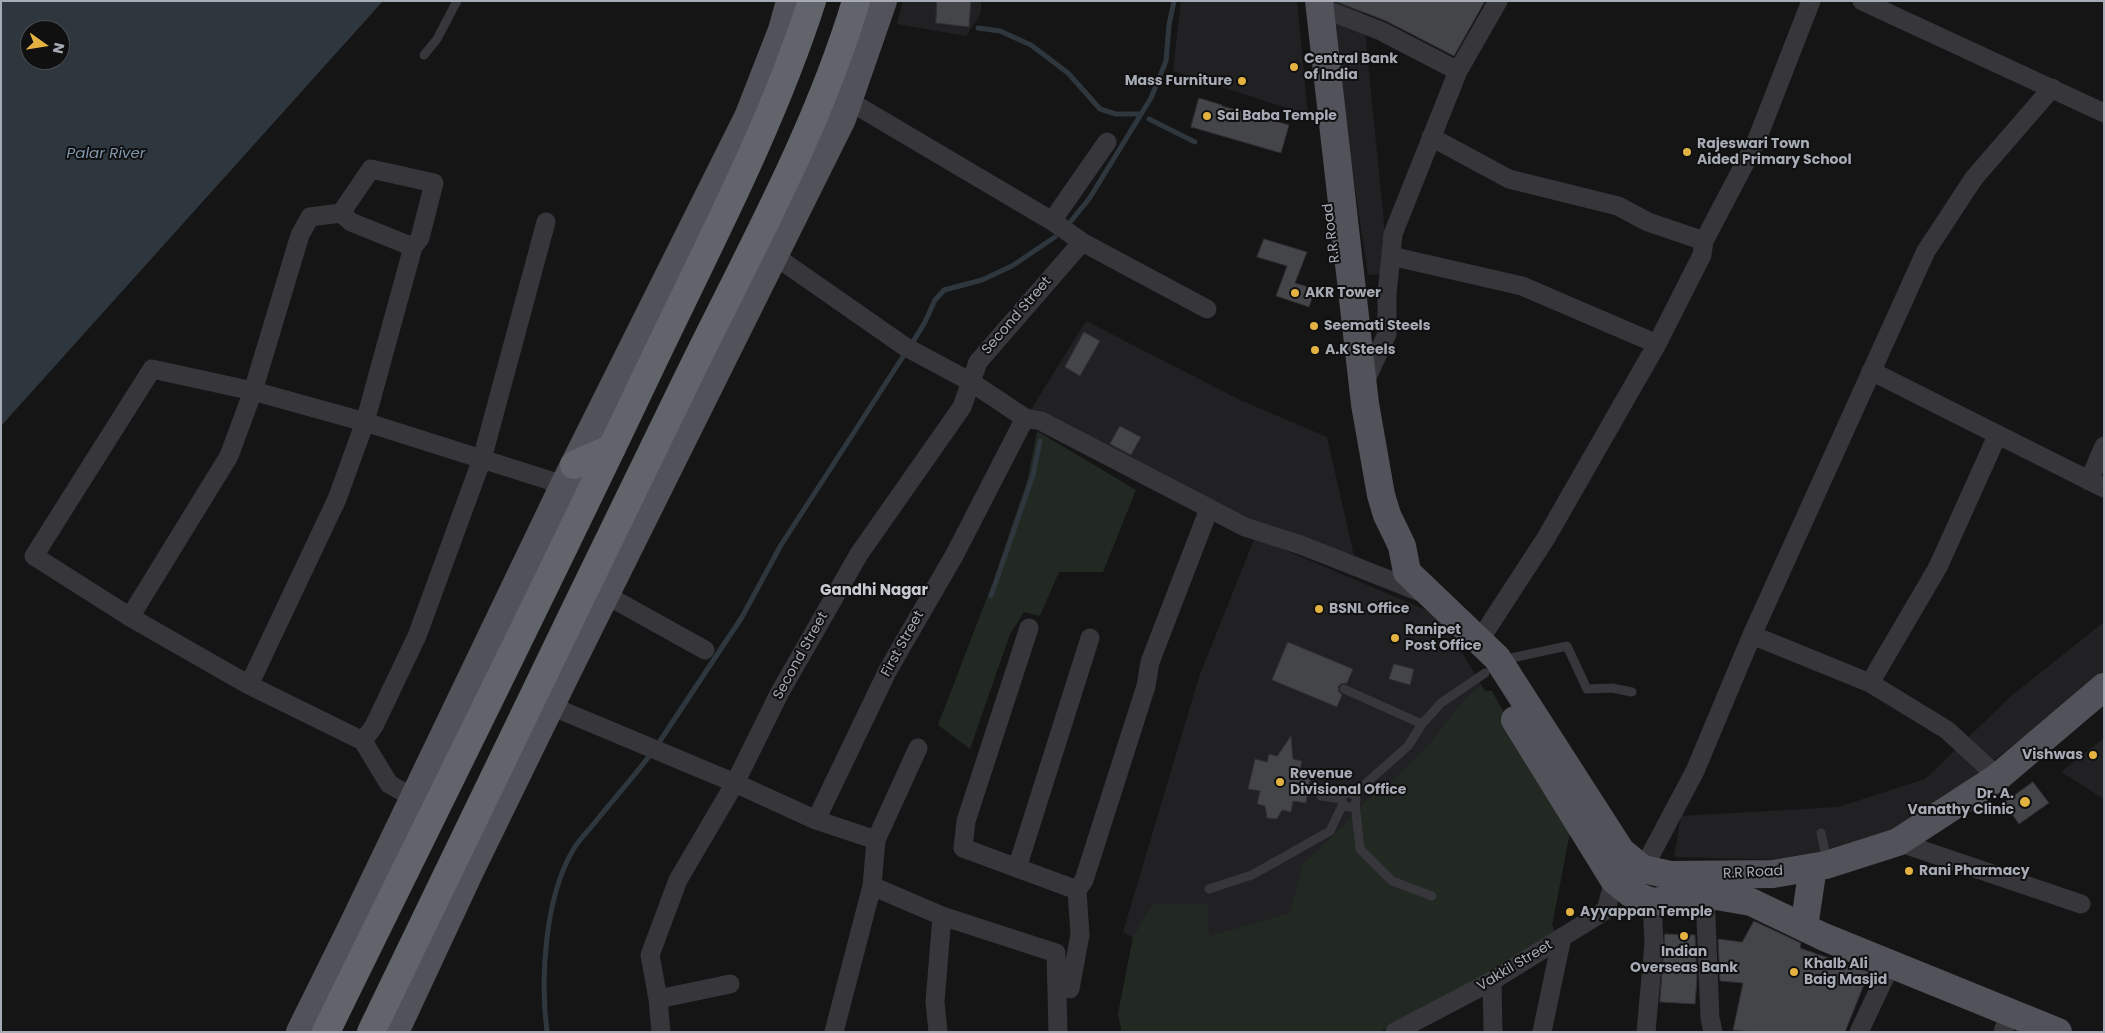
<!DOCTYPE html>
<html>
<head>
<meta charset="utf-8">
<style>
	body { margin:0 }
	#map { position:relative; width:2105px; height:1033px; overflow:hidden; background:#151516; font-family:Poppins,sans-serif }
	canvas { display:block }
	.frame { position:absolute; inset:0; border:2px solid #a7abb5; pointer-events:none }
	.north { position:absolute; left:20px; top:20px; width:50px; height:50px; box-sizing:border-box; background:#101011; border:1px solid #4c4e53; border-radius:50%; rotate:103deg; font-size:14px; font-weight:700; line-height:20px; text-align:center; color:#a7abb5 }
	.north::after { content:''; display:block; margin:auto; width:18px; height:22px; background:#e3b240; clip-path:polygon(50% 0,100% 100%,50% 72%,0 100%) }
</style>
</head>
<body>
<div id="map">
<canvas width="2105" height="1033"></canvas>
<div class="frame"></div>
<div class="north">N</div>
</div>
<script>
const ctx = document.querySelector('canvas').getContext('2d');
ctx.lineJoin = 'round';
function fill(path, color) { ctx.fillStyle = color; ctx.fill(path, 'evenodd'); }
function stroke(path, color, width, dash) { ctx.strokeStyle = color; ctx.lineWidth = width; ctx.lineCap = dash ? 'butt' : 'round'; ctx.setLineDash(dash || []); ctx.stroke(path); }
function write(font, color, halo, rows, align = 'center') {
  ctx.font = font + ' Poppins,sans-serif'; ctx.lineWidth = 4; ctx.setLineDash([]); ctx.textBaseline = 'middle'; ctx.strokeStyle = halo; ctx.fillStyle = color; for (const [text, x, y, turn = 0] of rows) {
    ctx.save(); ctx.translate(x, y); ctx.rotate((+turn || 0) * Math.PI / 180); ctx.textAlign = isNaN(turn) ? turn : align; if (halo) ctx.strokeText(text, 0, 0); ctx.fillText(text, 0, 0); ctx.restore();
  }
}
fill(new Path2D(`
	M903 1H981V13L966 36 897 24Z
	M1181 1H1297L1308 115 1173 71Z
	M1327 1H1362L1384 222 1385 274 1368 275Z
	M1086 321 1240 400 1327 437 1354 556 1244 521 1030 411Z
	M1255 537 1440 616 1485 691 1492 692 1570 832 1552 925 1558 938 1379 1032H1122L1118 1014 1133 938 1123 932 1199 677Z
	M2104 622V675L1917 820 1817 861 1674 857 1681 816 1838 807 1925 779 2010 697Z
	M2104 738V799L2061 772Z`), '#212123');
fill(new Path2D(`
	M1037 431 1136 490 1103 572H1059L1040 616 1024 612 1010 634 970 749 938 725 993 582 1028 478Z
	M1481 685 1485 691H1492L1570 832 1552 925 1558 938 1431 1008 1379 1032H1122L1118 1014 1133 937 1153 904H1208L1209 936 1290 913 1303 864 1344 825 1368 799 1396 777 1430 743 1465 699Z`), '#212922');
fill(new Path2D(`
	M1 1H383L1 426ZM30 30H60V60H30Z`), '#2f373e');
stroke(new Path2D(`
	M978 28 1000 31 1031 45 1068 73 1100 109 1116 114H1140
	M1149 119 1195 142
	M1071 221 1089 199 1151 98 1166 61 1169 25 1174 1
	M911 345 925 322 935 300 944 290 982 280 1012 266 1055 237
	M991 596 1033 475 1040 441
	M658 744 742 617 781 545 906 352
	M547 1032C540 977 545 898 573 850 578 841 586 833 592 826 611 802 632 779 650 755`), '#2f373e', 5);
const building = new Path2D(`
	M937 1H971L969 27 936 23Z
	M1335 1H1485L1454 56 1386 21Z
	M1199 98 1222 105V106L1289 125 1281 153 1191 127Z
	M1264 239 1307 252 1295 283 1315 289 1309 307 1276 296 1287 266 1257 257Z
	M1084 332 1100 341 1080 376 1065 367Z
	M1120 426 1141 437 1131 455 1110 444Z
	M1288 642 1353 669 1347 683 1341 684 1338 687 1339 692 1342 695 1337 707 1272 680Z
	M1394 664 1414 669 1410 685 1389 679Z
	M1291 736 1293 759 1302 761 1299 773 1311 775 1306 803 1293 801 1291 812 1282 810 1277 819 1267 818 1265 806 1257 804 1260 791 1248 789 1255 759 1267 762 1269 754 1277 756Z
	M2033 782 2049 803 2019 824 2004 803Z
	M1754 921 1801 943 1800 948 1869 972 1845 1032H1754L1733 1030 1743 983 1720 981 1718 939 1742 942Z
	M1665 934 1695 935 1697 979 1695 1004 1660 1002Z`);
fill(building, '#444549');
stroke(building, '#2f2f32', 1);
stroke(new Path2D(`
	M424 55 437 39 457 1
	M1502 660 1567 646 1587 689 1612 688 1632 692
	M1344 689 1422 724
	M1342 800a7 7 0 1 1 14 0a7 7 0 1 1-14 0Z
	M1353 795 1408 746 1422 724 1441 703 1485 673
	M1321 796 1342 799
	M1355 803 1360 849 1392 881 1432 896
	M1821 833 1827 861
	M1209 889 1252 875 1330 831 1343 804`), '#36363b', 9);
stroke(new Path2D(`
	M1862 1 2104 113
	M1332 12 1381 31 1458 71
	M849 101 1052 221 1082 242 1207 309
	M1431 137 1509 179 1618 206 1648 222 1704 241
	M1052 221 1107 142
	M775 256 904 346 971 382 1025 418 1041 421 1245 527 1301 545 1425 594
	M1391 256 1522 286 1657 344
	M1871 371 2104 488
	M1363 386 1387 334V294L1393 234 1458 71 1498 1
	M2089 481 2104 446
	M606 595 705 650
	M130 617 229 456 253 391 300 235 310 217 341 213 351 222 413 247
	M1029 628 966 821 963 848 1077 890
	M1752 635 1870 683 1947 730 1998 777
	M1479 641 1546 538 1657 344 1702 255 1704 241 1756 142 1811 1
	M1870 683 1938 567 1997 436
	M249 685 337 499 365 422 413 247 420 238 434 183 371 169 341 213
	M551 706 735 783 816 820 876 840
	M363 741 374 726 417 636 482 459 546 222
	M414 798 389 784 363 741 249 685 130 617 34 556 152 369 253 391 365 422 564 485
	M816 820 888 670 955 554 1025 418
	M1898 842 2081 904
	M1017 868 1090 638
	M1643 869 1695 771 1752 635 1926 251 1974 178 2052 88
	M872 886 942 916 1056 953 1058 1032
	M1705 894 1710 1018 1713 1032
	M1492 981 1493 1032
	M1070 989 1080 935 1077 890 1084 880 1146 686 1150 662 1209 509
	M658 999 730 984
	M661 1032 658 999 650 955 678 880 735 783 780 692 859 554 962 407 978 362 1082 242
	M834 1032 872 886 876 840 918 748
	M938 1032 935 1002 942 916
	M1395 1032 1492 981 1606 910 1614 880
	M1542 1032 1562 937
	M1646 1032 1654 943 1652 902
	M1859 1032 1891 964
	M2003 1032 2010 1012`), '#36363b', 19);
stroke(new Path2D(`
	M1319 1 1365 404 1381 495 1387 515 1402 546 1407 572 1497 658 1621 851 1643 869 1670 875 1773 874 1826 865 1898 842 1998 777 2104 687
	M1515 720 1614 880 1630 893 1652 902 1705 894 1751 902 1824 937 2058 1032
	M1804 927 1813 867
	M300 1032 349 933 564 485 748 117 782 30 790 1
	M395 1032 470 871 568 670 842 119 883 1`), '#52535a', 28);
stroke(new Path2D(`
	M574 465 612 448
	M326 1032C434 811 545 590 650 368 707 248 771 128 812 1
	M371 1032C473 820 575 609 678 398 740 269 815 138 856 1`), '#62646b', 28);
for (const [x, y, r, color] of [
	[1294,67,5,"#e3b240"],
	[1242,81,5,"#e3b240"],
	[1207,116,5,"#e3b240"],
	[1687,152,5,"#e3b240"],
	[1295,293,5,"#e3b240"],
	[1314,326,5,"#e3b240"],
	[1315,350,5,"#e3b240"],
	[1319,609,5,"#e3b240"],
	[1395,638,5,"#e3b240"],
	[2093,755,5,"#e3b240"],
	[1280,782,5,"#e3b240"],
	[2025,802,6,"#e3b240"],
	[1909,871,5,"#e3b240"],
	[1570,912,5,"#e3b240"],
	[1684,936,5,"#e3b240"],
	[1794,972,5,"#e3b240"]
]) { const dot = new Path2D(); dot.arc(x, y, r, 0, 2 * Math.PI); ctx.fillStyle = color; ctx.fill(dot); stroke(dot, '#101011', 2); }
write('bold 14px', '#a7abb5', '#101011', [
	["Central Bank",1304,59],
	["of India",1304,75],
	["Mass Furniture",1232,81,"right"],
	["Sai Baba Temple",1217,116],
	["Rajeswari Town",1697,144],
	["Aided Primary School",1697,160],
	["AKR Tower",1305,293],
	["Seemati Steels",1324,326],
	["A.K Steels",1325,350],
	["BSNL Office",1329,609],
	["Ranipet",1405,630],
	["Post Office",1405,646],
	["Vishwas",2083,755,"right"],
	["Revenue",1290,774],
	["Divisional Office",1290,790],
	["Dr. A.",2014,794,"right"],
	["Vanathy Clinic",2014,810,"right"],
	["Rani Pharmacy",1919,871],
	["Ayyappan Temple",1580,912],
	["Indian",1684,952,"center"],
	["Overseas Bank",1684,968,"center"],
	["Khalb Ali",1804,964],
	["Baig Masjid",1804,980]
], 'left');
write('14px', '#a7abb5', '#101011', [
	["R.R Road",1332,233,-97],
	["Second Street",1017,316,-49],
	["First Street",903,644,-61],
	["Second Street",801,656,-61],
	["R.R Road",1753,873,-3],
	["Vakkil Street",1515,966,-31]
]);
write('italic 15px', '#8197ae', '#101011', [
	["Palar River",106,154]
]);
write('bold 15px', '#c8cad2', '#101011', [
	["Gandhi Nagar",874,591]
]);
</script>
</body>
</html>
